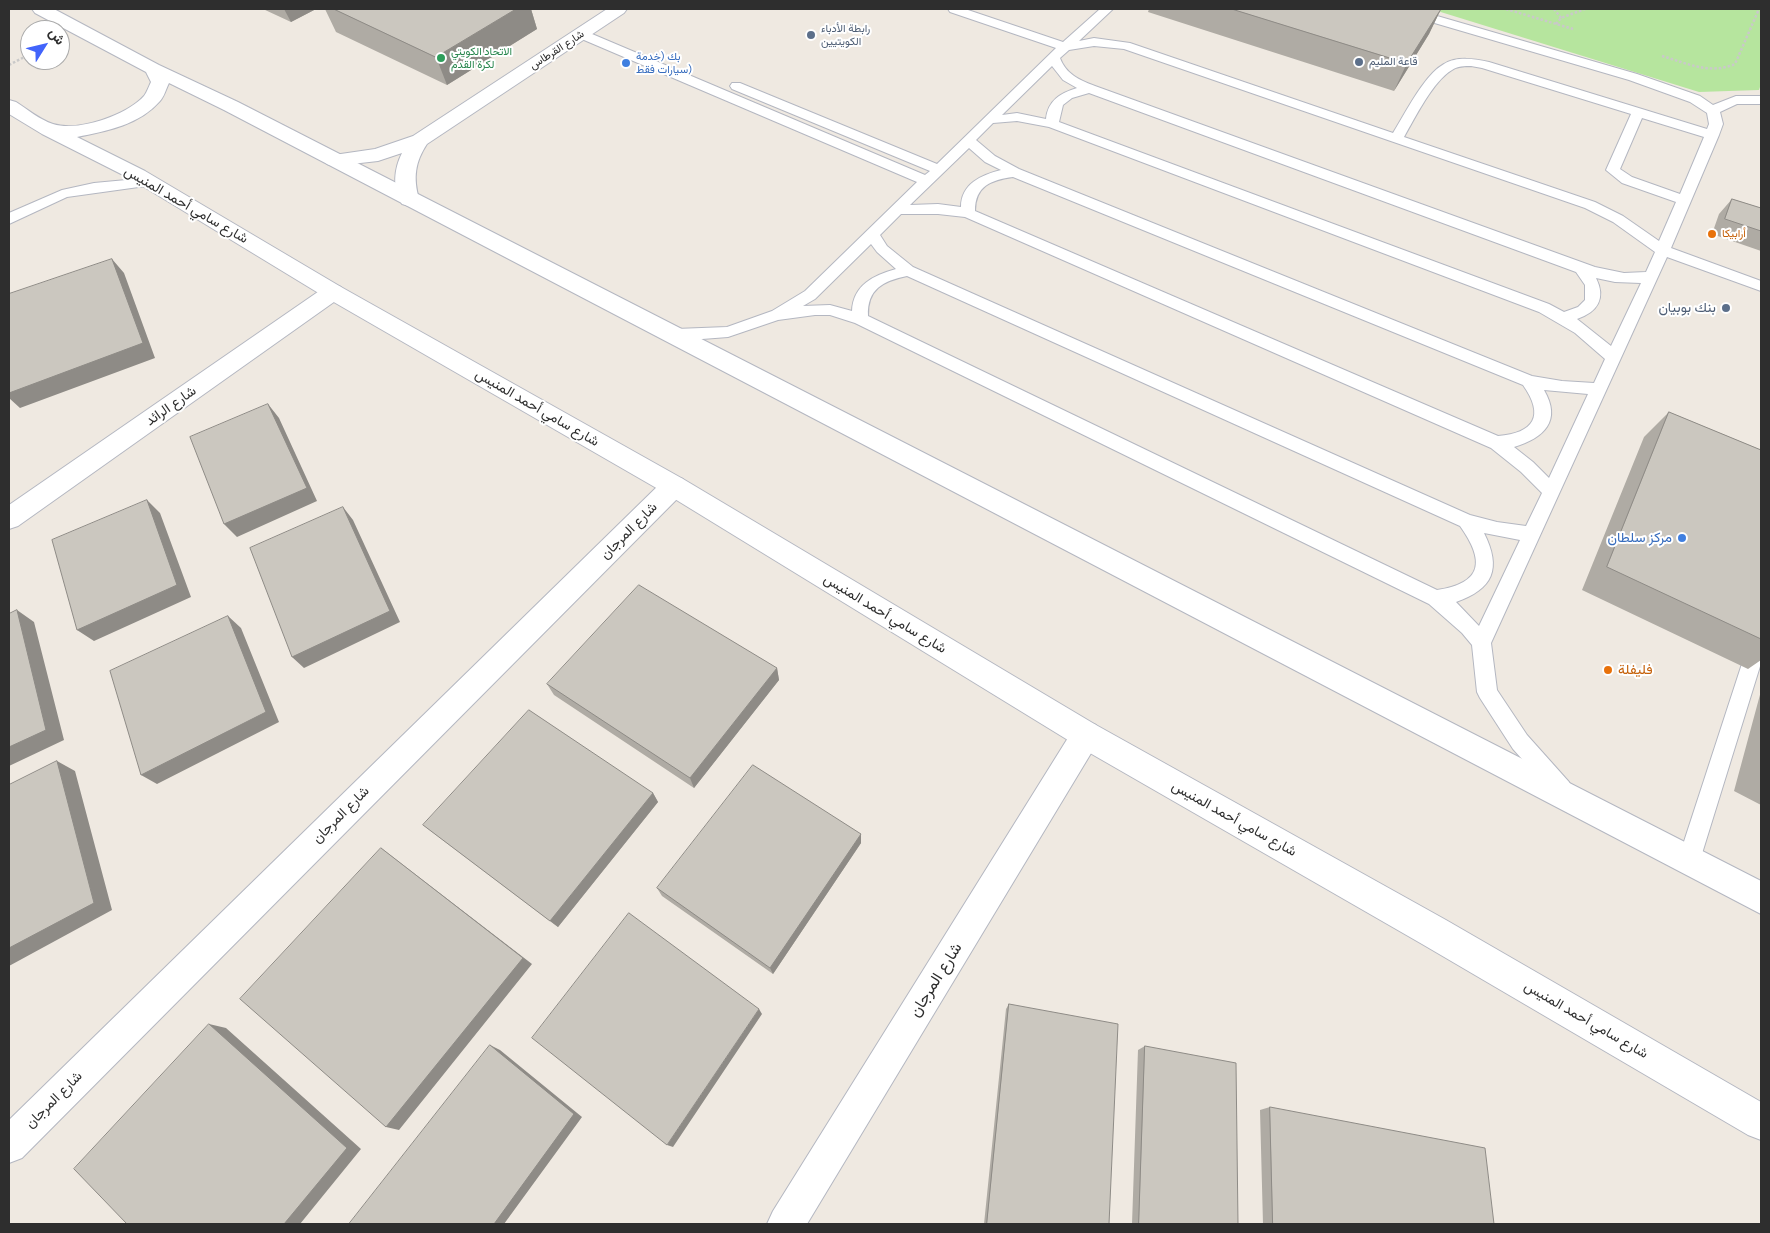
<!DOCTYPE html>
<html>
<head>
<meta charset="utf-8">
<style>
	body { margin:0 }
	#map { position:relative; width:1770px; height:1233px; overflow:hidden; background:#efe9e1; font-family:Karla,Vazirmatn,sans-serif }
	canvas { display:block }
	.frame { position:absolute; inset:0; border:10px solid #2e2e2e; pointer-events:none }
	.north { position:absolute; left:20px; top:20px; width:50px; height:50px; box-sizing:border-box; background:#fff; border:1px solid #ababab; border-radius:50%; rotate:54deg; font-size:14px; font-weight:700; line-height:20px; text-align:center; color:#2e2e2e }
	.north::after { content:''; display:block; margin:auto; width:18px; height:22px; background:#4264fb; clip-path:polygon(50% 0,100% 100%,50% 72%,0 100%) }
</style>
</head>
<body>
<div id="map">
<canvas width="1770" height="1233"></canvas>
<div class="frame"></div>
<div class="north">ش</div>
</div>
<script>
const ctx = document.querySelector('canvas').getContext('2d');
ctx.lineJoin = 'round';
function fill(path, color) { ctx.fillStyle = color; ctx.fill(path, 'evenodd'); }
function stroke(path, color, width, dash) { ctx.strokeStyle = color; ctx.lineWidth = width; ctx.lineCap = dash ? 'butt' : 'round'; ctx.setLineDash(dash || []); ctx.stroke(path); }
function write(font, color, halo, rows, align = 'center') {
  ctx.font = font + ' Karla,Vazirmatn,sans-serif'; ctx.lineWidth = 4; ctx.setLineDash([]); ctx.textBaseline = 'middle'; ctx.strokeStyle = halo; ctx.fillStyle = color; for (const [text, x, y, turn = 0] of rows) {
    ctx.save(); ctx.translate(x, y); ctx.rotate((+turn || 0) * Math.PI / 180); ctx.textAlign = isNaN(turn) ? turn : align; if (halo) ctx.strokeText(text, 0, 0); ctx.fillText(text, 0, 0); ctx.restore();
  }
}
fill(new Path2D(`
	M1431 9H1761V84L1759 90 1699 92Z`), '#b6e59e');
const service = new Path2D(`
	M948 9H965L1063 42 1100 9H1113L1079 41 1094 38 1130 43 1393 133C1405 114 1424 75 1444 64 1457 56 1475 59 1489 62L1707 129 1709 124 1707 113 1690 102 1629 80 1397 12 1395 9H1413L1637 74 1700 96 1713 105 1736 96H1761V104H1737L1720 112 1723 124 1719 135 1671 248 1761 281V291L1667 257 1491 643 1497 690 1527 735 1569 782 1572 789 1569 796 1562 799 1555 796 1513 749 1480 698 1477 692 1472 645 1462 633 1429 604 855 323 830 315H815L778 320 728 337 676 341 671 339 668 335 671 331 676 329 727 327 772 311 805 291 917 182 577 37 575 34 577 31H585L925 175 930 171 732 89 730 86 732 83H740L937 164 1056 48 950 12ZM1094 46 1124 49 1585 208 1613 222 1655 252 1646 272 1624 273 1595 267 1095 86C1079 80 1066 74 1060 58L1069 50ZM1052 66 1063 80 1077 88C1061 93 1048 100 1046 119L1017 113 1002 115ZM1471 66 1482 68 1631 114 1606 170 1622 183 1676 202 1659 241 1623 216 1595 202 1404 137C1415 118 1433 81 1452 70 1457 66 1465 66 1471 66ZM1089 93 1576 272 1585 285V300L1578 307 1564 312 1549 304 1059 122 1063 105 1072 98ZM1642 118 1704 137 1680 194 1632 177 1620 169ZM1017 121 1049 127 1539 312 1575 333 1605 359 1594 383 1562 381 1532 376 1019 169 995 156 976 140 993 123ZM969 148 985 162 1001 170C981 175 961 184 961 207L938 204 910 205ZM1013 177 1523 385C1545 416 1534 433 1498 436L975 211C975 186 991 180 1013 177ZM901 214H938L965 217 1491 448 1521 472 1542 493 1526 526 1497 522 1470 515 913 267 887 246 880 235ZM871 244 877 252 896 269C874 275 853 285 852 311L830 305 803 306 815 299ZM907 276 1460 526C1485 561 1483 583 1437 590L868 316C867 289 883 281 907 276ZM1596 278 1615 282 1641 283 1611 346 1577 319C1598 312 1606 298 1596 278ZM1544 390 1588 394 1549 478 1533 462 1514 447C1544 438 1562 421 1544 390ZM1484 533 1520 540 1479 626 1456 602C1493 589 1502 569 1484 533Z
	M148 178 153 179 155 182 153 185 67 197 9 224V213L62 190 94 183Z
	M1761 625V663L1700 860 1697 867 1689 871 1681 867 1678 860 1752 633 1754 627Z`);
const minor = new Path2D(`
	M607 9H627L624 13 427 144C415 162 413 178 419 199L416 204 409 206 402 204C392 188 394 169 402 153L378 161 334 166 327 164 324 160 327 156 375 149 413 136Z
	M333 284 341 287 344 292 341 297 18 526 9 529V505L325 287Z
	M674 476 683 479 687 486 683 493 22 1158 9 1163V1120L665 479Z
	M1086 721 1096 725 1101 735 1096 745 807 1224H767L773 1211 1076 725Z`);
const secondary = new Path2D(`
	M32 9H54L159 65 238 102 1761 881V914L224 110 169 83C166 89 164 97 160 101 139 125 107 131 77 137L145 171 341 287 683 479 1096 725 1446 920 1761 1102V1140L1748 1135 1422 944 1076 745 665 493 325 297 131 179 42 134 9 114V100L16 102C27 109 40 120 53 124 78 132 127 115 144 96 147 92 149 86 151 82L146 72 35 13Z`);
stroke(service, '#b4b7c1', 2);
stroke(minor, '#b4b7c1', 2);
stroke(secondary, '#b4b7c1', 2);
stroke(new Path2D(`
	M1506 9 1573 29
	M1554 9 1561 18
	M1556 24 1561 18 1585 9
	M1662 56C1686 63 1710 75 1735 64L1759 9
	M9 65 30 54`), '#c9c9c9', 2.5, [2.5, 2]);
fill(service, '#fff');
fill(minor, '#fff');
fill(secondary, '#fff');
fill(new Path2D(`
	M263 9H316L291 22Z
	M325 9H531L537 29 447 85 336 32Z
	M1149 9H1441L1429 34 1394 91 1148 12Z
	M1732 199 1761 208V251L1712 234 1719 214Z
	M1669 412 1761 450V660L1748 669 1582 590 1644 437Z
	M777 668 779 680 694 788 554 695 547 684Z
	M1761 691V805L1734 791Z
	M653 793 658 802 558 927 423 825Z
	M861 834V843L773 974 662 896 657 888Z
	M1009 1004 1109 1224H984L1006 1009Z
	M1145 1046 1238 1224H1132L1138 1050Z
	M1270 1107 1494 1224H1263L1260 1110Z`), '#afaba4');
fill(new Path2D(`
	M284 9H316L291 22Z
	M516 9H531L537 29 447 85 436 57Z
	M1441 9 1429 34 1394 91 1407 63Z
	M112 259 124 273 155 358 20 408 9 398V393Z
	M268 404 279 418 317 501 237 537 224 524Z
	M147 500 160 513 191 597 94 641 77 630Z
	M343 507 353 520 400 622 304 668 292 657Z
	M17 610 34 622 64 740 9 766V747Z
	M228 616 241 628 279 722 157 784 141 775Z
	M777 668 779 680 694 788 690 778Z
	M57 761 75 771 112 910 9 966V948Z
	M653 793 658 802 558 927 550 921Z
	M861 834V843L773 974 770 968Z
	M381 848 532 964 399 1130 386 1127Z
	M759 1009 762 1014 673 1147 667 1145Z
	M209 1024 226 1028 361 1149 300 1224H284Z
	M490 1045 500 1050 582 1117 504 1224H494Z`), '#8e8b86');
const building = new Path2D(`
	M334 9H516L436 57Z
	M1232 9H1441L1407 63Z
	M1732 199 1761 208V231L1725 219Z
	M112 259 143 343 9 393V294Z
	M268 404 307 488 224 524 190 437Z
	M1669 412 1761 450V639L1607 567Z
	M147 500 177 585 77 630 52 540Z
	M343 507 390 611 292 657 250 548Z
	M639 585 777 668 690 778 547 684Z
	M17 610 46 730 9 747V614Z
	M228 616 266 712 141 775 110 671Z
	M529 710 653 793 550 921 423 825Z
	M57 761 94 903 9 948V785Z
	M753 765 861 834 770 968 657 888Z
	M381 848 523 958 386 1127 240 999Z
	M629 913 759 1009 667 1145 532 1038Z
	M1009 1004 1118 1024 1109 1224H987Z
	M209 1024 347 1148 284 1224H127L74 1169Z
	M490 1045 574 1114 494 1224H349Z
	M1145 1046 1236 1063 1238 1224H1139Z
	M1270 1107 1485 1148 1494 1224H1273Z`);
fill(building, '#cbc7bf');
stroke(building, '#8e8b86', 1);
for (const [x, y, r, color] of [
	[811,35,5,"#5c6f8a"],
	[441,58,5,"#2e9e5b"],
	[1359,62,5,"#5c6f8a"],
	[626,63,5,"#3f7fe0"],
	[1712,234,5,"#e8710a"],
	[1726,308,5,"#5c6f8a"],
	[1682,538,5,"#3f7fe0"],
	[1608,670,5,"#e8710a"]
]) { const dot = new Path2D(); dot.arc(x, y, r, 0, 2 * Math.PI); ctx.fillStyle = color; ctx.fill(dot); stroke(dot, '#fff', 2); }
write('11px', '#4e5e75', '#fff', [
	["رابطة الأدباء",821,29],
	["الكويتيين",821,42],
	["قاعة المليم",1369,62]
], 'left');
write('11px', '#2e2e2e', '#fff', [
	["شارع القرطاس",557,50,-33]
]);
write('11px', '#27864d', '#fff', [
	["الاتحاد الكويتي",451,52],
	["لكرة القدم",451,65]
], 'left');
write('11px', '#366cbe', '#fff', [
	["بك (خدمة",636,57],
	["سيارات فقط)",636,70]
], 'left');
write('11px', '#c56008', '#fff', [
	["أرابيكا",1722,234]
], 'left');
write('14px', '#2e2e2e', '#fff', [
	["شارع سامي أحمد المنيس",186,205,30],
	["شارع الرائد",171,406,-35],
	["شارع سامي أحمد المنيس",537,408,30],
	["شارع المرجان",629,531,-45],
	["شارع سامي أحمد المنيس",885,614,31],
	["شارع المرجان",341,815,-45],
	["شارع سامي أحمد المنيس",1234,819,29],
	["شارع سامي أحمد المنيس",1586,1020,30],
	["شارع المرجان",54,1100,-45]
]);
write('14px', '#4e5e75', '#fff', [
	["بنك بوبيان",1716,308]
], 'right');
write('14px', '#366cbe', '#fff', [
	["مركز سلطان",1672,538]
], 'right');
write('14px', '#c56008', '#fff', [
	["فليفلة",1618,670]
], 'left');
write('16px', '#2e2e2e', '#fff', [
	["شارع المرجان",936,980,-58]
]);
</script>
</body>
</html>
